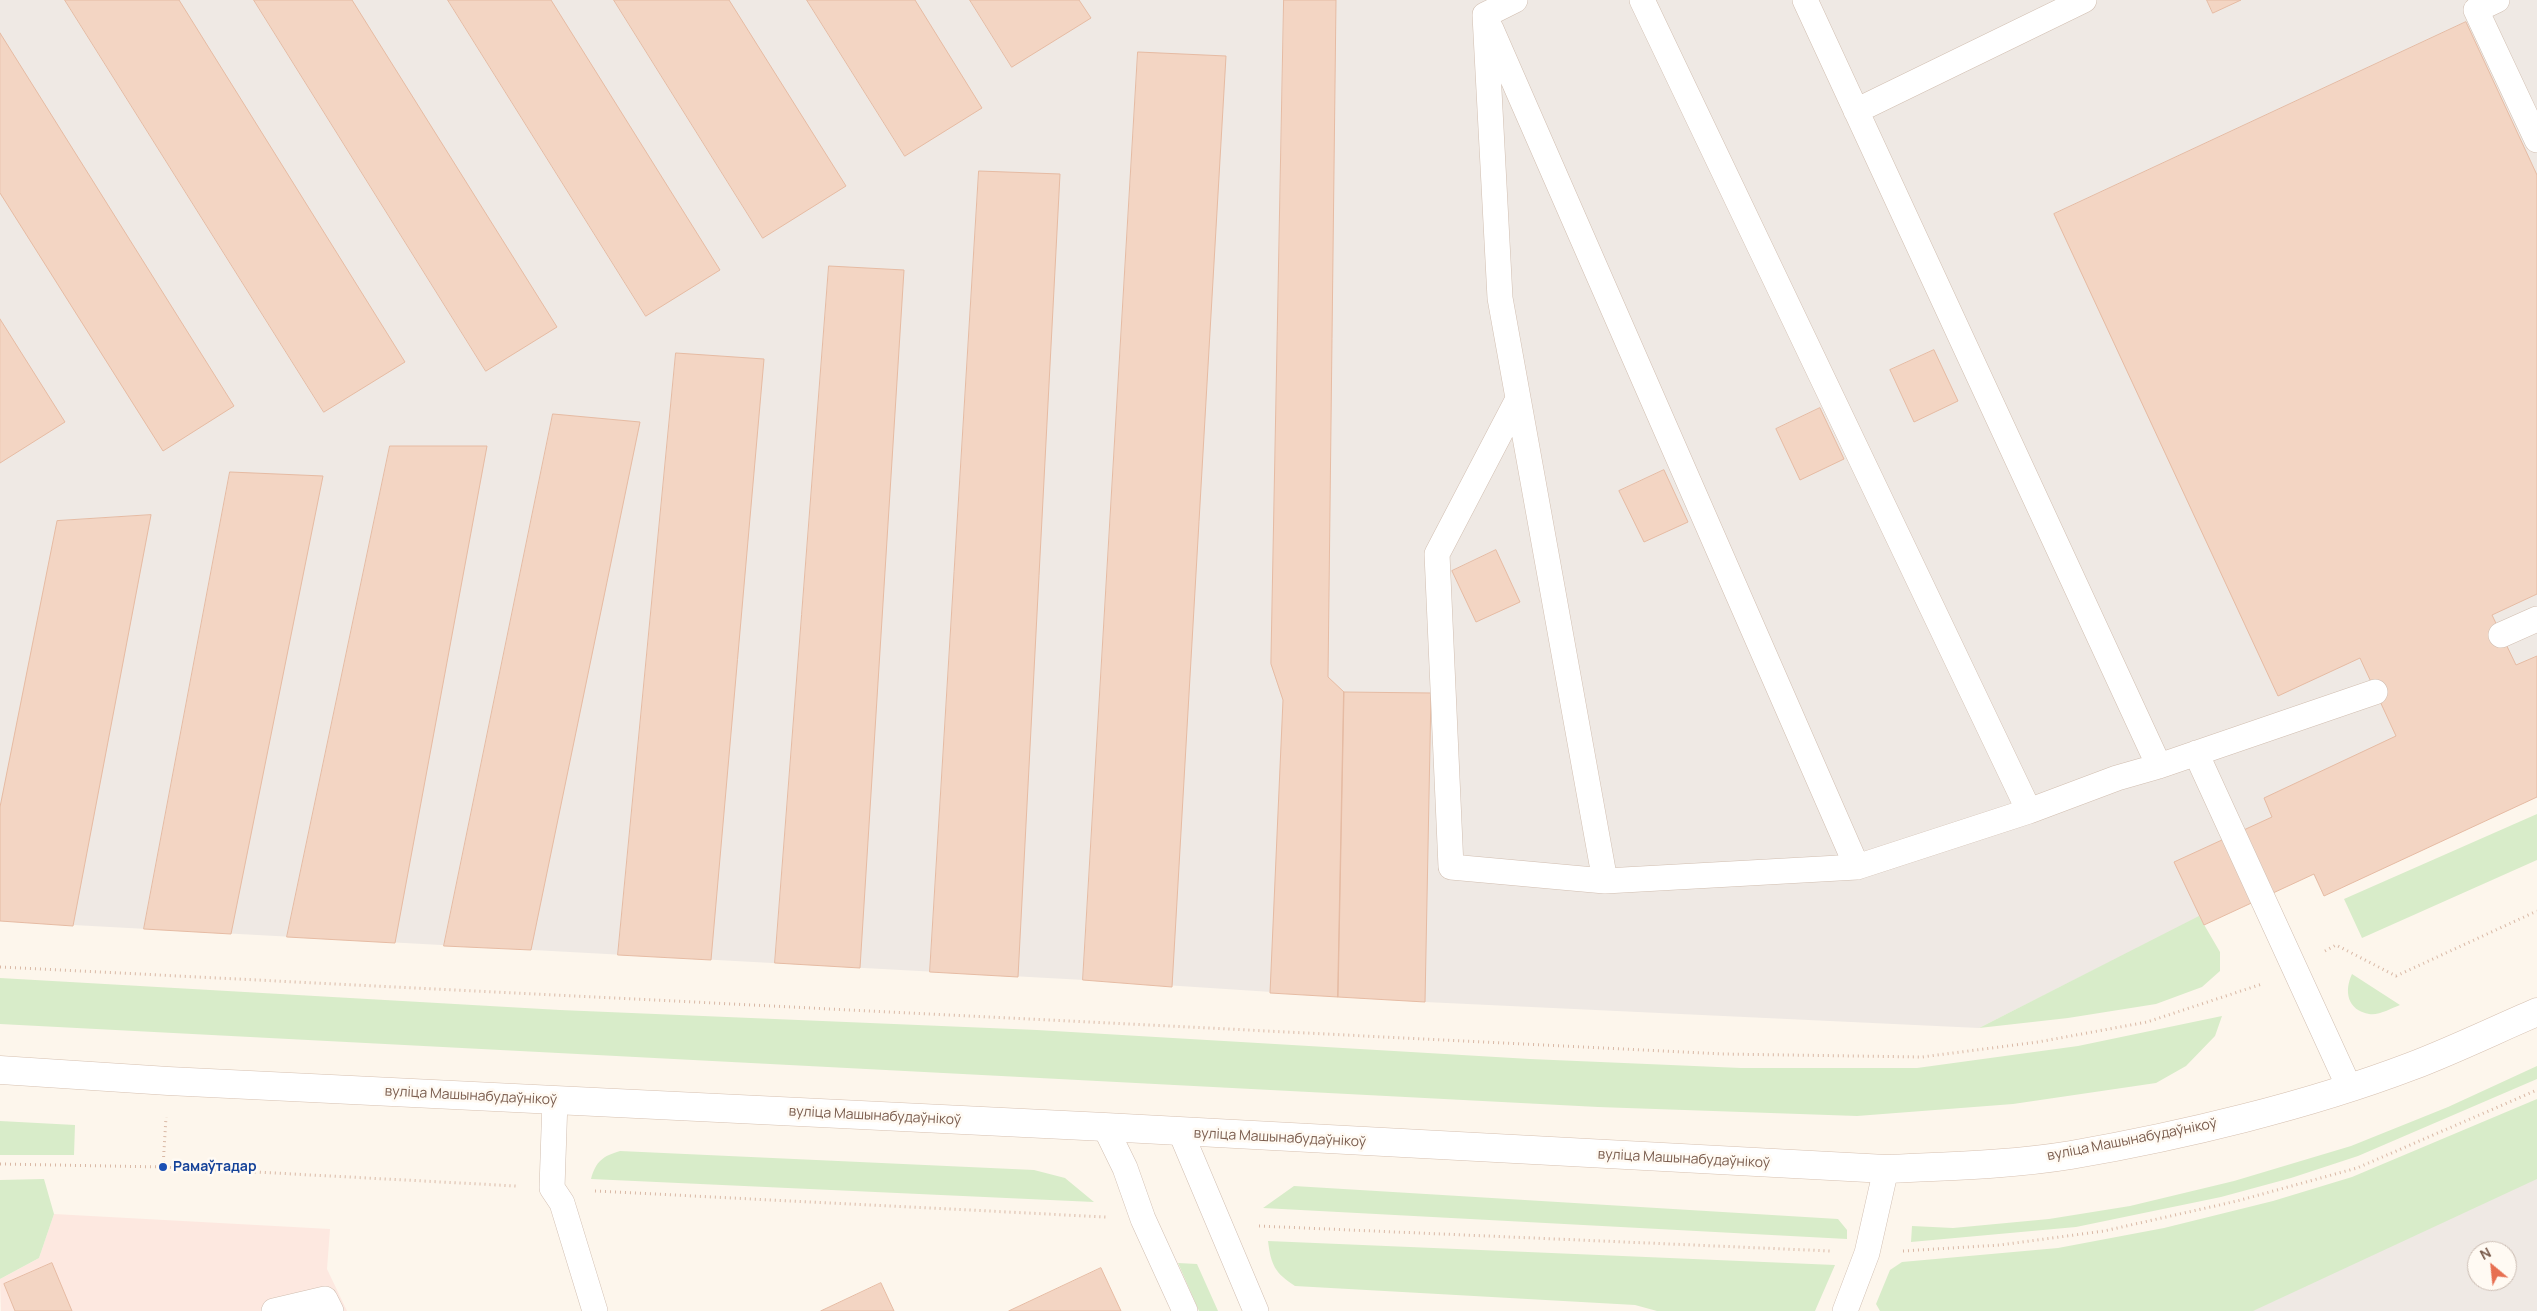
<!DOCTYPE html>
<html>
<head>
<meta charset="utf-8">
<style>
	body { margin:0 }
	#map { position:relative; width:2537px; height:1311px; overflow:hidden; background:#fdf6ec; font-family:Manrope,sans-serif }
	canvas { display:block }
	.north { position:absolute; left:2467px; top:1241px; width:50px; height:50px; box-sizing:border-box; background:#fffaf3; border:1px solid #cabbb1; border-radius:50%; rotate:332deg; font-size:14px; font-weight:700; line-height:20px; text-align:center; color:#7a5c4d }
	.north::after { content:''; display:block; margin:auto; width:18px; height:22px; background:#e76f51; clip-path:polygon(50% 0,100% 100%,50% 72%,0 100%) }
</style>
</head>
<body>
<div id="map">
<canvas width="2537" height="1311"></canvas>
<div class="north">N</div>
</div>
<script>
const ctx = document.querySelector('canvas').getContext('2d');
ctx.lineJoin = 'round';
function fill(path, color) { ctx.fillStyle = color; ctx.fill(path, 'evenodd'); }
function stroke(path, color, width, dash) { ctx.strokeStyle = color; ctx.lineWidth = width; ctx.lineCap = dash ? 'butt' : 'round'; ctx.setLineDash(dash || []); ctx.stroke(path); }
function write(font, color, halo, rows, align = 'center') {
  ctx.font = font + ' Manrope,sans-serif'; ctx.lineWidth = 5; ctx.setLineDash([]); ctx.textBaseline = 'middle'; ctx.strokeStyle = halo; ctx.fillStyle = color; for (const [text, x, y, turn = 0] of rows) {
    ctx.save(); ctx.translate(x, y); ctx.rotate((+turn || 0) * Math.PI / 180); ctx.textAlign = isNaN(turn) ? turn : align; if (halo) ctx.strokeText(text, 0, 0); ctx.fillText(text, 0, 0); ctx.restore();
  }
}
fill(new Path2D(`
	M54 1214 330 1229 327 1269 347 1311H1L0 1279 39 1258Z`), '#fde8e0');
fill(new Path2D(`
	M0 0H2537V797L2324 896 2313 874 2204 925 2199 917 1979 1028 1425 1002 1103 981 0 921Z
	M2537 1140V1311H2153ZM2477 1251H2507V1281H2477Z`), '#efe9e4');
fill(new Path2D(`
	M2537 814V860L2362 938 2344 899Z
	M2199 916 2220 952V971L2202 987 2156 1004 2068 1018 1979 1028Z
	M2352 974 2400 1005C2392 1008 2378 1016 2369 1014 2347 1010 2344 991 2352 974Z
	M0 978 560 1010 1037 1030 1530 1059 1741 1068H1917L2078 1046 2222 1016 2215 1036 2186 1066 2156 1083 2013 1104 1857 1116 1598 1107 0 1024Z
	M2537 1066V1079L2358 1156 2291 1178 2221 1197 2076 1227 1911 1242 1912 1226 1953 1228 2049 1219 2130 1206 2234 1181 2351 1146 2448 1107Z
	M2537 1099V1179L2253 1311H1880L1876 1304 1890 1270 1902 1262 2058 1248 2164 1228 2273 1201 2352 1177Z
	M0 1121 75 1125 74 1155H0Z
	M620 1151 1034 1170 1065 1178 1094 1202 591 1179C596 1161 603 1156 620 1151Z
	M44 1179 54 1214 39 1258 0 1279V1180Z
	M1294 1186 1838 1219 1847 1230V1239L1263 1208Z
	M1268 1241 1835 1265 1815 1311H1657L1635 1305 1295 1286C1275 1273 1271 1265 1268 1241Z
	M1178 1263 1197 1264 1218 1311H1199Z`), '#d8ecc9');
const building = new Path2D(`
	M65 0H179L405 362 324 412Z
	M254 0H352L557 327 486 371Z
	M448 0H551L720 270 646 316Z
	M614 0H729L846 186 763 238Z
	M807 0H915L982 108 905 156Z
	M970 0H1079L1091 18 1012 67Z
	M1284 0H1336L1328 677 1344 692 1338 997 1270 993 1283 700 1271 664Z
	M2207 0H2241L2213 13Z
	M2466 22 2537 175V594L2492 615 2516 665 2537 656V797L2324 896 2314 874 2204 925 2174 862 2272 817 2264 798 2396 736 2360 658 2278 696 2054 214Z
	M0 33 234 406 163 451 0 193Z
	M1138 52 1226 56 1172 987 1083 980Z
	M979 171 1060 174 1018 977 930 972Z
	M829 266 904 270 860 968 775 963Z
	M0 319 65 422 0 463Z
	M1934 350 1958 401 1914 422 1890 370Z
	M676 353 764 359 711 960 618 955Z
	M1820 408 1844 459 1800 480 1776 429Z
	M553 414 640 422 531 950 444 946Z
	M390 446H487L395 943 287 937Z
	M1664 470 1688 522 1644 542 1619 491Z
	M230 472 323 476 231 934 144 929Z
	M151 515 73 926 0 921V807L57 521Z
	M1496 550 1520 602 1476 622 1452 571Z
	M1344 692 1431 693 1425 1002 1338 997Z
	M52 1263 72 1311H15L4 1284Z
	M1101 1268 1121 1311H1009Z
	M881 1283 894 1311H821Z`);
fill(building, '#f3d5c3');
stroke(building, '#e6bba3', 1);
const service = new Path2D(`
	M1515 0 1485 15 1500 298 1605 881 1857 867 2029 811 2117 778 2159 766 2375 692
	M1642 0 2029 811
	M1805 0 2159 766
	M2497 0 2476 10 2537 140
	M1491 29 1857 867
	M1856 111 2084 0
	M1518 399 1437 554 1451 867 1605 881
	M2501 635 2537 619
	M2196 753 2349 1087
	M555 1100 552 1188 562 1203 595 1311
	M1105 1127 1125 1168 1143 1219 1185 1311
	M1181 1133 1256 1311
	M274 1311 325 1299 331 1311
	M1845 1311 1867 1253 1886 1169`);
const secondary = new Path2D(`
	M0 1070 168 1081 1105 1127 1886 1169C1947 1166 2010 1165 2071 1155 2181 1136 2307 1106 2412 1066 2454 1050 2495 1030 2537 1012`);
stroke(service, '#d1beb0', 26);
stroke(secondary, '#d6c0b0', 29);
stroke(new Path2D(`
	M2325 951 2336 945 2396 976 2537 911
	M0 967 1722 1054 1922 1057 2038 1042 2147 1022 2262 984
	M0 1164 163 1167 516 1186
	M163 1167 166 1117
	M595 1191 1106 1217
	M1259 1226 1830 1251
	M1903 1251 2000 1245 2104 1231 2237 1201 2357 1168 2537 1090`), '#d9b8a5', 3, [1, 4]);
stroke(service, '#fff', 25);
stroke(secondary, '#fff', 28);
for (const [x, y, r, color] of [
	[163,1167,5,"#1a4fb4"]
]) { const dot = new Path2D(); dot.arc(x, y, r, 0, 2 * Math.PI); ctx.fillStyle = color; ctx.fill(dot); stroke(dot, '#fffaf3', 2); }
write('14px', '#7a5c4d', '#fffaf3', [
	["вуліца Машынабудаўнікоў",471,1096,3],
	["вуліца Машынабудаўнікоў",875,1116,3],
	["вуліца Машынабудаўнікоў",1280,1138,3],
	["вуліца Машынабудаўнікоў",2132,1140,-11],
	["вуліца Машынабудаўнікоў",1684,1159,3]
]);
write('bold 14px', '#164399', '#fffaf3', [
	["Рамаўтадар",173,1167]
], 'left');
</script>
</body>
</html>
